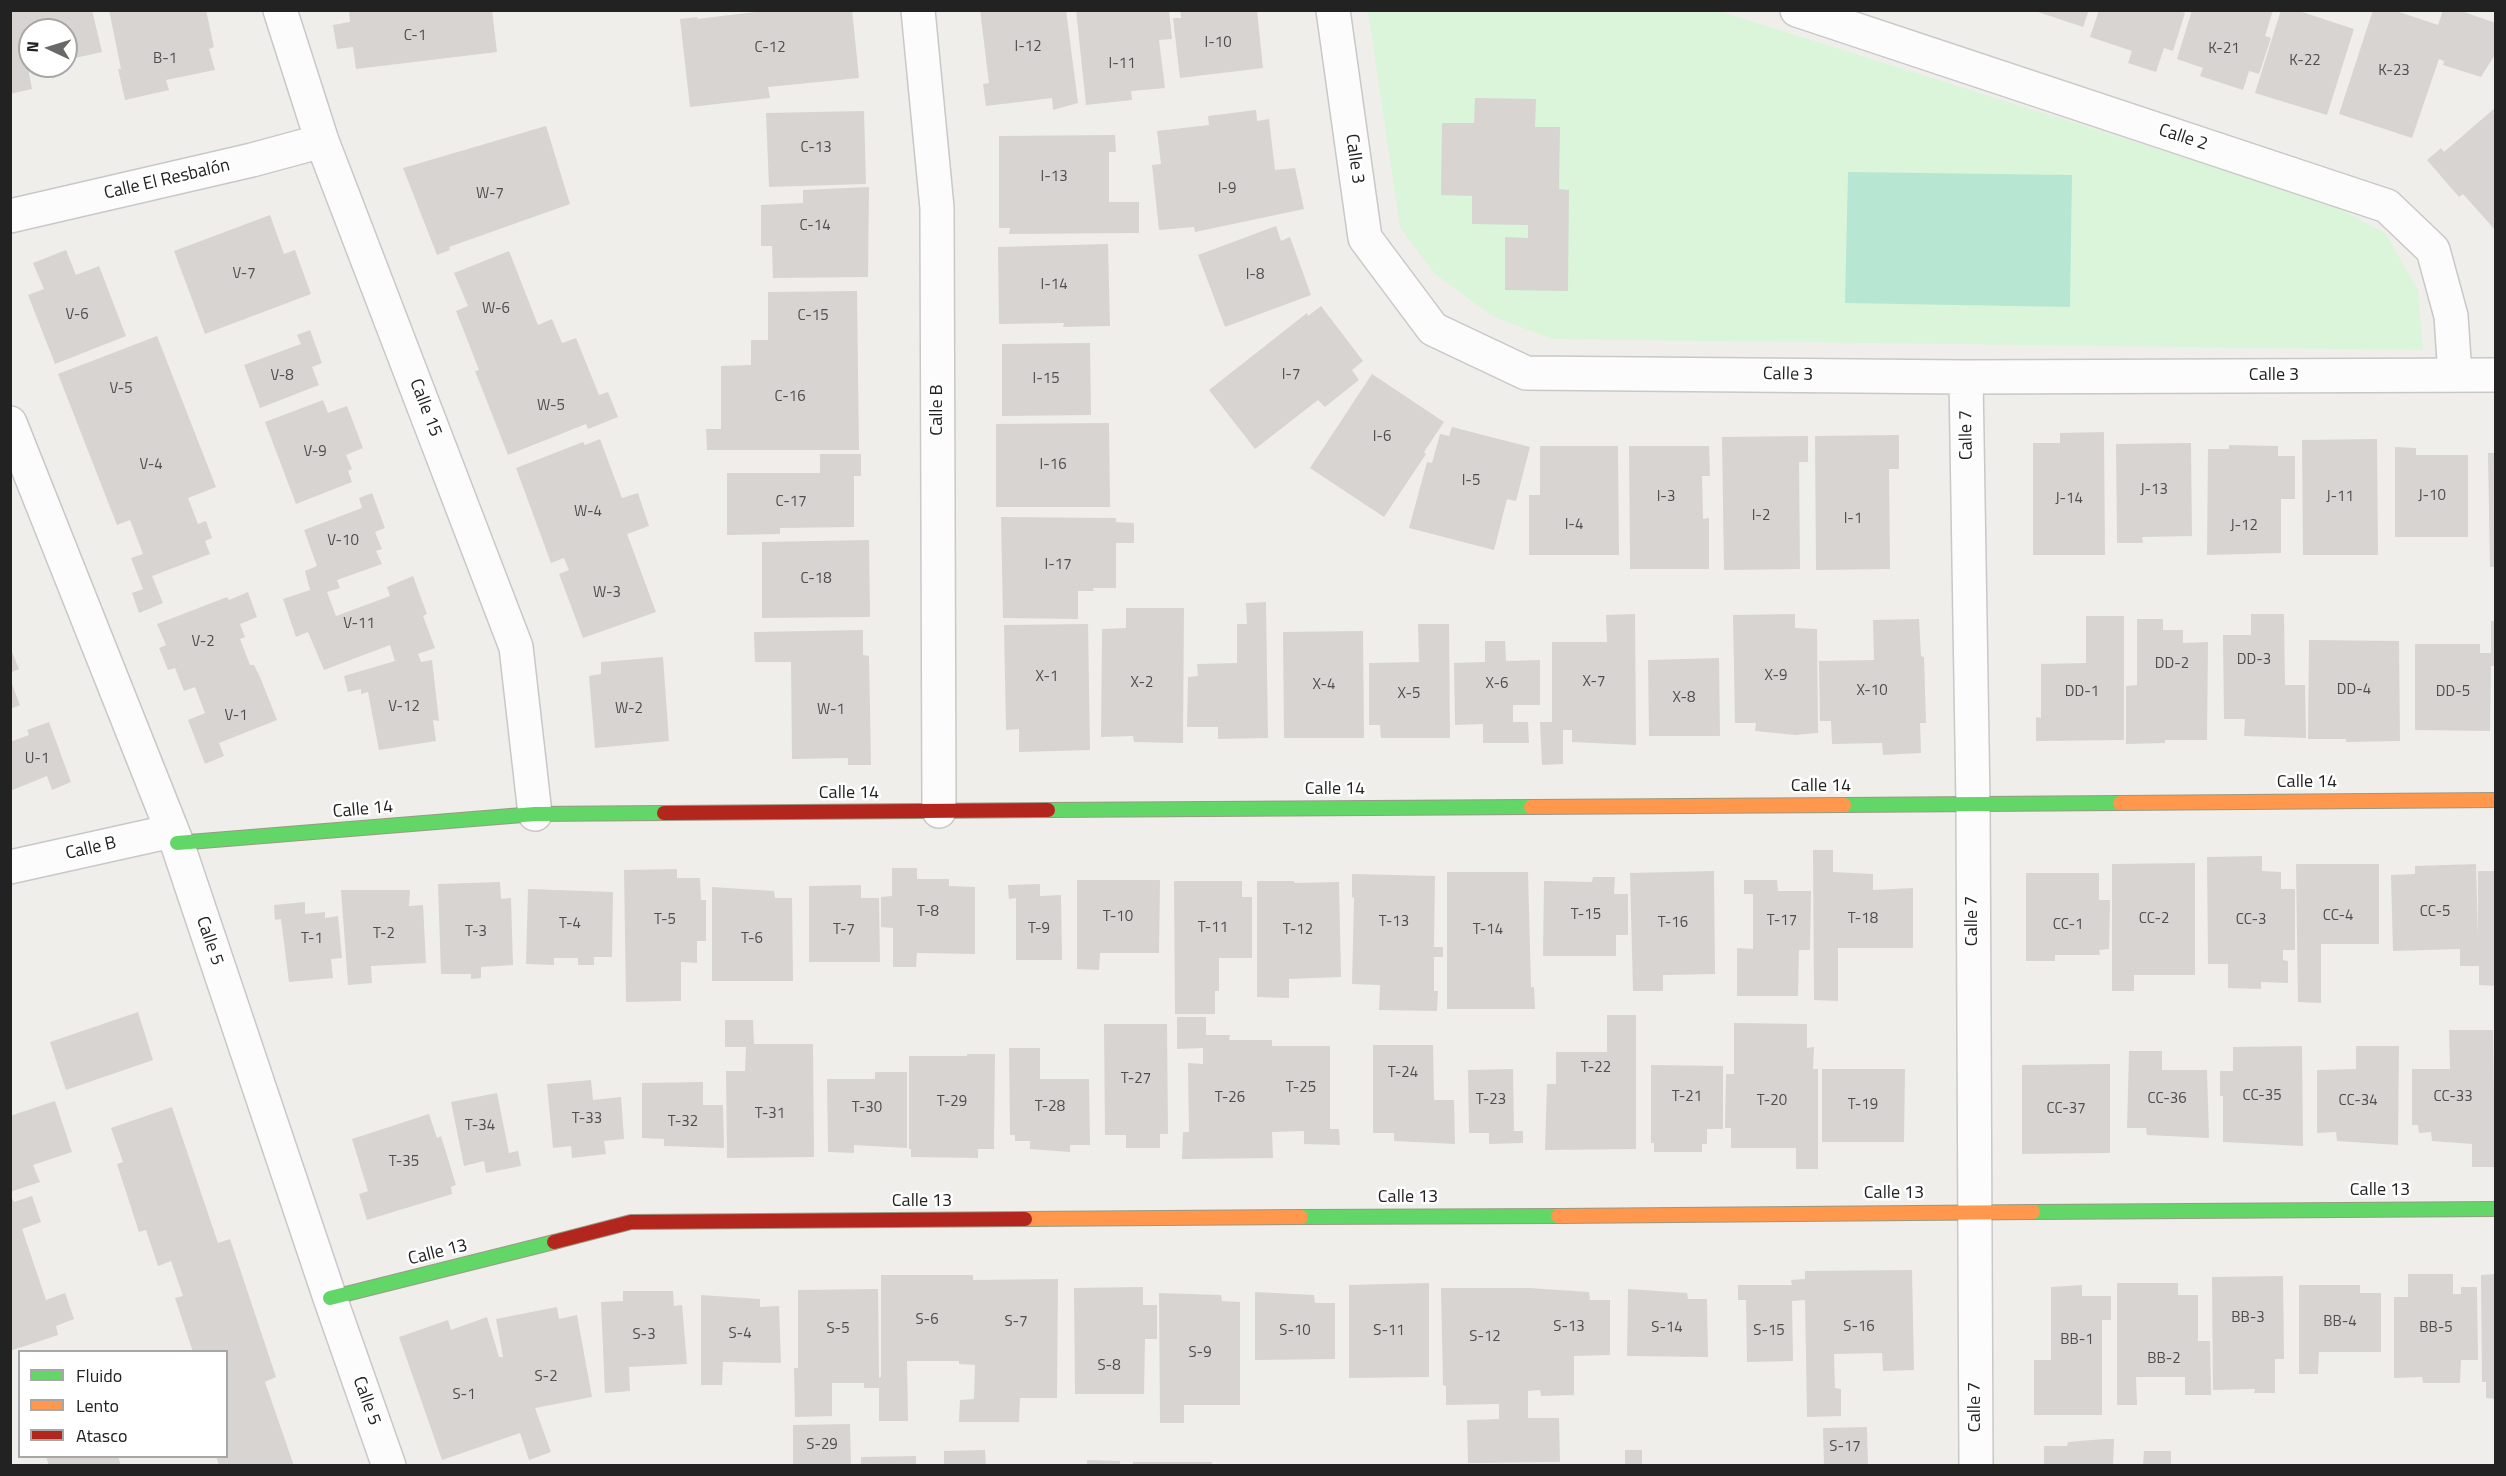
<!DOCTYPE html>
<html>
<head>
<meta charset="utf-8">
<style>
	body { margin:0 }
	#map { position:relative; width:2506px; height:1476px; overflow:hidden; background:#f0eeeb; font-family:"Titillium Web",sans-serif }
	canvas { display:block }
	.frame { position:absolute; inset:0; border:12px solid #222; pointer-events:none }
	.legend { position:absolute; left:18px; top:1350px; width:210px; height:108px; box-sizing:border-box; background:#fff; border:2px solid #a7a7a7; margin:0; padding:8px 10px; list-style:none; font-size:18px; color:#222 }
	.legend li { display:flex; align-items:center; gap:12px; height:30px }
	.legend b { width:30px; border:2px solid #a7a7a7 }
	.north { position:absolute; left:18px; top:18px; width:60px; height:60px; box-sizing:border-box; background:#fff; border:2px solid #a7a7a7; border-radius:50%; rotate:274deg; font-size:16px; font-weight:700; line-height:24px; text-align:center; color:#222 }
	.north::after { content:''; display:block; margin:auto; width:21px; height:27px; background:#6a6968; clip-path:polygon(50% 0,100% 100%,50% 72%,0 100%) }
</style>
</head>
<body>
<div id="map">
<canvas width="2506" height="1476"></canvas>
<div class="frame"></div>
<ul class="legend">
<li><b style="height:8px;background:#63d668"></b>Fluido</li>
<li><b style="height:8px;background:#ff974d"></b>Lento</li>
<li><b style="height:8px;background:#b3261e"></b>Atasco</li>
</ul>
<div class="north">N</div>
</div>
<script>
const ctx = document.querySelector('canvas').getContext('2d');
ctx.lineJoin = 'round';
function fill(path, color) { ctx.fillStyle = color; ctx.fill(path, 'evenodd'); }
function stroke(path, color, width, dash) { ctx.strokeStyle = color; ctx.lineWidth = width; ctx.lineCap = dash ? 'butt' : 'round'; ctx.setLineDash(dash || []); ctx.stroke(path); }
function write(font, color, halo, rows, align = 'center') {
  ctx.font = font + ' "Titillium Web",sans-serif'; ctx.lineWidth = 5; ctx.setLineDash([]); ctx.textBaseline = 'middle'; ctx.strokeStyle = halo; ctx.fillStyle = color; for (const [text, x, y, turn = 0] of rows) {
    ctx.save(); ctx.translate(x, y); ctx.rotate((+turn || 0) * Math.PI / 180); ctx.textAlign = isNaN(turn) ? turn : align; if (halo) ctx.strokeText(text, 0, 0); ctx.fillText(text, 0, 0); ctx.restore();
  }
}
fill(new Path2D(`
	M1368 11H1719L2332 204 2386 234 2418 290 2423 350 1552 339 1492 316 1435 274 1400 228Z`), '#daf5da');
fill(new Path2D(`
	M1848 172 2072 175 2070 307 1845 303Z`), '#b7e6d2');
fill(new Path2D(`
	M10 10H92L102 52 66 60V30H30V66L34 67 28 68 32 89 10 94Z
	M109 10H206L214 47 209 49 215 70 166 80 169 90 125 100 118 69H121Z
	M349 10H492L497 52 356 69 353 47 337 49 333 25 350 22Z
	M772 10H852L859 78 768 87 770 98 690 107 680 19 698 17 697 19Z
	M980 10H1066L1078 103 1053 110 1052 98 986 106 983 84 989 83Z
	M1076 10H1169L1172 39 1159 40 1165 88 1131 91 1132 100 1086 105Z
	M1180 10H1257L1263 68 1180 78 1173 18H1181Z
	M2032 10H2089L2083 27Z
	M2099 10H2177L2185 13 2173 51 2164 48 2156 72 2128 63 2132 51 2090 37Z
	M2192 10H2273L2265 36 2271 38 2259 74 2249 71 2243 90 2200 76 2203 68 2177 59Z
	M2281 10H2296L2354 29 2327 115 2255 93Z
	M2373 10H2393L2438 25 2443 10H2458L2496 23V53L2481 77 2443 65 2444 61 2439 59 2412 138 2339 114Z
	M1475 98 1536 99 1535 127H1560L1559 189 1569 190 1568 291 1505 290V237L1528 238V225L1472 224V196L1441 195 1442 123H1474Z
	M2496 107V231L2463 194 2459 197 2427 160 2441 148 2444 152Z
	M1256 110 1257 121 1269 119 1275 170 1295 168 1304 209 1195 232 1194 227 1159 230 1152 165 1161 164 1157 131 1209 125 1208 116Z
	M864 111 866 184 769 187 766 113Z
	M546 126 570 204 449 247 450 250 437 255 403 168Z
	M1115 135 1116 152H1109V202H1139V233L1009 234 1010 228H999V136Z
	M869 187 868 277 773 278 772 246H761V205L803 203V190Z
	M270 215 284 254 295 250 311 294 205 334 174 251Z
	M1276 226 1281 241 1290 237 1311 295 1225 327 1198 255Z
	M1108 244 1110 326 1063 327 1064 323 999 324 998 247Z
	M66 250 76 275 99 266 126 336 55 364 28 295 44 289 33 263Z
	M509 251 538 325 552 319 562 343 576 338 599 395 608 392 618 417 588 429 586 424 508 455 475 371 479 370 456 311 468 306 454 273Z
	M857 291 859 450H707L706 429H721V366L751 365V340H768V292Z
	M1321 306 1363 361 1352 370 1359 380 1325 407 1318 400 1255 449 1209 390 1307 313 1308 316Z
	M310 330 322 363 312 367 319 385 260 408 244 365 301 344 297 335Z
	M157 336 216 487 188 498 198 524 206 521 212 538 205 541 210 554 152 576 163 603 139 613 132 593 143 589 131 558 143 554 130 520 117 525 58 374Z
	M1090 343 1091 415 1002 416V344Z
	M1372 374 1444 422 1424 452 1426 454 1384 517 1310 468Z
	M323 400 328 413 347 406 363 448 346 455 352 469 348 471 352 482 296 504 265 422Z
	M1109 423 1110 507H996V424Z
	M1452 427 1530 447 1516 501 1507 499 1494 550 1409 528 1427 462 1432 463 1440 434 1449 436Z
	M2104 432 2105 555H2033V443H2060V433Z
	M1899 435V469H1889L1890 569 1816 570 1815 436Z
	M1808 436V462H1799L1800 569 1724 570 1722 437Z
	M600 439 622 498 638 493 649 526 627 534 656 612 583 638 559 574 569 570 564 558 551 563 516 468 583 442 585 445Z
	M2377 439 2378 555H2303L2302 440Z
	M2191 443 2192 536 2142 537 2143 543H2117L2116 444Z
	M2229 445 2278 446V456H2295V499H2281V553L2207 555 2208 449H2229Z
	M1540 446H1618L1619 555H1529V495H1540Z
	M1629 446H1709L1710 476H1702L1703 519 1709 518V569H1630Z
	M2395 447 2416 448V455H2468V537H2395Z
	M2488 453H2496V567H2490Z
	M820 454H861V476H854V527L780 528V534L727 535V473H820Z
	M372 493 385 528 375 532 382 549 376 551 382 564 337 580 340 588 327 592 336 616 390 596 387 587 413 576 427 614 423 616 435 648 418 654 421 662 432 660 439 721 433 720 436 741 379 750 368 692 361 694V689L348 692 344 676 395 661 390 645 324 670 308 632 296 637 283 599 310 590 305 571 317 566 304 530 362 508 359 498Z
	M1001 517 1116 518V522L1134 523V543H1116V588H1093L1094 591H1078V619L1003 618Z
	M869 540 870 617 762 618V542Z
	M248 592 257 617 240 624 245 637 240 639 250 665H254L260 677 277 720 219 743 224 756 205 764 188 720 205 713 195 687 184 691 175 668 168 670 159 648 166 645 157 624 227 597 229 600Z
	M1266 602 1268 738 1218 739V727H1187L1188 677 1198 676 1197 664 1237 663V624H1247L1246 603Z
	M1126 608H1184L1183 743 1134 742 1133 736 1101 737 1102 629 1126 628Z
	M1635 614 1636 745 1572 742V730H1563V764L1542 765 1540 722H1552V642H1607L1606 615Z
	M1795 614V628L1817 629 1818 733 1795 735 1755 731 1756 723H1735L1733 615Z
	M2251 614H2284L2285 685H2305L2306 738 2244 736 2245 719H2224L2223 635H2251Z
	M2086 616H2124V740L2036 741V717L2041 718V664L2086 663Z
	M1919 619 1921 656 1924 657 1926 723H1920L1921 753 1883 755 1882 743 1832 744 1831 721H1820L1819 661 1874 660 1873 620Z
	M2137 619H2163V630H2183V643L2208 642 2207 740H2165V743L2126 744V686L2137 685Z
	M2491 621H2496V666H2491L2490 731 2415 730V644H2480V653H2491Z
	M1088 624 1090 750 1019 752V729L1006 730 1004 625Z
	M1418 624H1449L1450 738H1381L1380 725H1369V663L1419 662Z
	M863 630V655L869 656 871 765H848V758L792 759 791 662H755L754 632Z
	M1363 631 1364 738H1284L1283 632Z
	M2309 640 2399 641 2400 741 2346 742V739H2308Z
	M1485 641H1505L1506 661 1540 660V705H1513V722H1528L1529 743H1483V724L1455 725 1454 663 1485 662Z
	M10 647 19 669 10 673Z
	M663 657 669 741 595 748 589 676 601 674V662Z
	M1719 658 1720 736H1649L1648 660Z
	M10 679 20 705 10 709Z
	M49 722 71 782 52 790 47 776 10 791V742L29 735 27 730Z
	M1813 850H1833V872L1873 874V890L1913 888V948H1838V1001L1814 1000Z
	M2262 856V871L2281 872V889H2295V950H2283V960L2288 961V983L2261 982V989L2228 988V964H2208L2207 857Z
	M2195 863V975H2134V991H2112V864Z
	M2296 864H2379V944H2321V1003L2298 1002Z
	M2476 864 2478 936V871H2496V986L2479 985V966H2460V949L2393 951 2391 875 2415 874V866Z
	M892 868H917V879H949V886L975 887V954L917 953 916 967H893V928L881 927V897L892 896Z
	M677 869V878H700L701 900H706V941H697V963L681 962V1001L626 1002 624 870Z
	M1714 871 1715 974 1663 975V991H1633L1630 873Z
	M1447 872H1528L1531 987H1534L1535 1009H1447Z
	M2026 873H2099V900H2110L2109 949 2099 950 2100 955H2055V961H2026Z
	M1352 874 1435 876 1434 947H1443V957H1434V991H1438L1437 1011 1379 1010 1380 985 1352 984 1354 898 1352 897Z
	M1593 877H1615L1614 894H1628V935H1616V956H1543L1544 881 1592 882Z
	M1077 880H1160L1159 953H1100L1099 970 1077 969Z
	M1744 880H1777L1778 891H1811L1810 950H1799L1798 996H1737V948L1753 949V894H1744Z
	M1174 881H1242V897H1252V958H1219V991H1215V1014H1175Z
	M1257 881H1294L1295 883 1339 882 1341 977 1289 979V998L1257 997Z
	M500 882 501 899 511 898 513 965 481 967V978L471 979V974H441L438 884Z
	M1040 884V896L1061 895 1062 960H1016V898L1009 899 1008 885Z
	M861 885V898H879L880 962H809V886Z
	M712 887 774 891 775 898H792L793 981H712Z
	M528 889 613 892 612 957H594V965H578V958H554V965L526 964Z
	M341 890H410L409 906 423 905 426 963 371 966 372 983 348 985Z
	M305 902V914L325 912V918L338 916 342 958 331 959 333 978 289 982 281 919 275 920 274 905Z
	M138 1012 153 1060 66 1090 50 1042Z
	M1607 1015H1636V1149L1545 1150 1547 1084H1556V1052H1607Z
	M1177 1017H1206V1035H1230L1229 1040H1272V1046H1330V1129H1339L1340 1145 1304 1144V1131L1272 1132 1273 1158 1182 1159 1183 1132H1189L1188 1063 1203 1064V1048L1177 1049Z
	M725 1020H753L754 1044H813L814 1157 727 1158 726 1071H745L746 1047H725Z
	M1734 1023 1807 1024V1048L1814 1047 1813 1069H1818V1169H1796V1148H1731V1128H1725L1726 1074H1734Z
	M1104 1024H1167L1168 1134H1160V1148H1126V1135H1105Z
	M2449 1030H2493L2495 1167H2472V1144L2432 1141 2431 1132 2419 1133 2418 1125H2412V1069H2450Z
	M1373 1045H1433L1434 1100H1454L1455 1144 1394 1141V1133H1373Z
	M2302 1046 2303 1146 2223 1142V1096H2220V1071H2233V1047Z
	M2356 1046H2399L2398 1145 2337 1141 2336 1132 2317 1133V1070L2356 1069Z
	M1009 1048H1040V1079H1089L1090 1145H1070V1152L1030 1149V1141H1015V1135H1010Z
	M2129 1051H2162V1070H2207L2209 1138 2147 1135 2146 1128H2127Z
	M967 1054H995L994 1149H978V1158L911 1157V1149H909V1056H967Z
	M2110 1064V1153L2022 1154V1065Z
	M1651 1065 1723 1066V1129H1707V1144H1702V1152H1654V1143H1651Z
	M1513 1069 1514 1131H1523V1143L1489 1144V1133H1469L1468 1070Z
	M1822 1069H1905L1904 1142H1822Z
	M875 1072H907V1148L854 1145V1153L828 1152 827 1079H875Z
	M591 1080 593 1100 621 1097 624 1139 604 1141 606 1154 572 1158 571 1146 553 1148 547 1084Z
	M703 1082V1105H723L724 1148 664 1146V1139L642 1138V1083Z
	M497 1093 509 1153 518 1151 521 1166 486 1173 484 1161 464 1166 451 1102Z
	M55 1101 72 1152 33 1165 40 1182 10 1192V1116Z
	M172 1107 218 1243 230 1239 276 1377 265 1382 294 1466H219L216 1456H226V1352H193L175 1298 183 1296 171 1261 158 1266 146 1230 139 1232 117 1164 123 1162 111 1128Z
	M429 1114 437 1138 441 1136 456 1185 451 1187 452 1194 367 1220 359 1194 368 1191 352 1139Z
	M10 1194 14 1202 32 1196 41 1222 22 1229 46 1300 65 1293 74 1319 56 1326 58 1335 10 1351Z
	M1912 1270 1914 1370 1883 1371 1882 1353 1834 1354 1835 1388 1841 1389V1416L1807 1417 1805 1300 1792 1301 1793 1361 1747 1362 1746 1300H1738V1285H1792L1791 1280 1805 1279V1271Z
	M2408 1274H2453V1294H2461V1287H2477L2478 1360H2461L2460 1383H2423L2422 1377 2394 1378V1297H2408Z
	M2496 1274V1399L2486 1398V1382H2482L2481 1275Z
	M881 1275H973V1280L1058 1279 1057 1398H1020L1019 1422H959L960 1400 974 1399 975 1365 959 1364V1361H907L908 1421H879V1388H864V1383H832V1416L795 1417 794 1368H798V1290L878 1289 879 1378 881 1377Z
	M2283 1276 2284 1359H2275V1393H2254L2255 1389 2213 1390 2212 1277Z
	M1429 1283V1377L1349 1378V1285Z
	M2117 1283H2178V1295H2198V1341H2210L2211 1395H2185V1377H2136L2137 1405H2117Z
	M2082 1285V1296H2111V1320H2102V1415H2034V1360H2051V1287Z
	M2299 1285H2360V1293H2381V1352H2319L2318 1374H2299Z
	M1143 1287V1305H1157V1339H1145L1144 1394H1075L1074 1288Z
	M1441 1288H1529L1589 1292 1590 1300H1610V1355L1574 1356V1395L1541 1396 1540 1390 1528 1391V1418H1559L1560 1462 1468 1463 1467 1420 1499 1419V1404L1446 1405V1386L1443 1385Z
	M1628 1289 1687 1293 1688 1299H1707L1708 1357 1627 1356Z
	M623 1291H673L674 1306 682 1305 687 1364 629 1367 630 1391 605 1393 601 1302 623 1301Z
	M1255 1292 1314 1295 1315 1303H1335V1359L1255 1360Z
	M1159 1293 1221 1295 1222 1301 1240 1302V1405H1184V1423H1160Z
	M701 1295 760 1299V1307L779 1306 781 1363 723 1362 722 1385H701Z
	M557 1307 559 1319 577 1315 592 1397 535 1408 551 1452 529 1460 520 1433 442 1460 399 1337 448 1320 451 1330 487 1317 499 1357H503L496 1319Z
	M850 1424 851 1466H793V1425Z
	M1867 1427 1868 1466H1824L1823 1428Z
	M2104 1439H2114L2113 1466H2044V1446H2067L2068 1442Z
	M985 1450 986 1466H944V1451Z
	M1625 1450H1642V1466H1625Z
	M2144 1451H2171V1466H2143Z
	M46 1456H118L121 1466H49Z
	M916 1456V1466H861V1457Z
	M1087 1460 1120 1461V1466H1087Z
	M1133 1462H1212V1466H1133Z`), '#d7d4d2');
const street = new Path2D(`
	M280 10 322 141 516 647 535 814
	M918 10 937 208 939 811
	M1333 10 1365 238 1433 329 1526 373 1966 377 2496 375
	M1797 10 2387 206 2433 250 2451 316 2455 375
	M10 216 252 160 322 141
	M1966 377 1973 804 1976 1466
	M10 423 177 843 330 1298 389 1466
	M10 867 172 831`);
const fast = new Path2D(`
	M1844 805 2120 803
	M1048 810 1531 807
	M177 843 535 814 664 813
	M2033 1212 2496 1209
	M1301 1217 1558 1216
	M330 1298 554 1242`);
const slow = new Path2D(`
	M2120 803 2496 800
	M1531 807 1844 805
	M1558 1216 2033 1212
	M1025 1219 1301 1217`);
const jam = new Path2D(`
	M664 813 1048 810
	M554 1242 631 1222 1025 1219`);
stroke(street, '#c9c8c7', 36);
stroke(fast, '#999a82', 16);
stroke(slow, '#999a82', 16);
stroke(jam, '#999a82', 16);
stroke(street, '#fdfcfc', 33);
stroke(fast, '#63d668', 14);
stroke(slow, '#ff974d', 14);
stroke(jam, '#b3261e', 14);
write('15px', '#4f4e4e', null, [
	["C-1",415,36],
	["I-10",1218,43],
	["I-12",1028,47],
	["C-12",770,48],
	["K-21",2224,49],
	["B-1",165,59],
	["K-22",2305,61],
	["I-11",1122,64],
	["K-23",2394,71],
	["C-13",816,148],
	["I-13",1054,177],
	["I-9",1227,189],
	["W-7",490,194],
	["C-14",815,226],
	["V-7",244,274],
	["I-8",1255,275],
	["I-14",1054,285],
	["W-6",496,309],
	["V-6",77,315],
	["C-15",813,316],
	["I-7",1291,375],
	["V-8",282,376],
	["I-15",1046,379],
	["V-5",121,389],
	["C-16",790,397],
	["W-5",551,406],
	["I-6",1382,437],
	["V-9",315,452],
	["V-4",151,465],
	["I-16",1053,465],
	["I-5",1471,481],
	["J-13",2154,490],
	["J-10",2432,496],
	["I-3",1666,497],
	["J-11",2340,497],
	["J-14",2069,499],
	["C-17",791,502],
	["W-4",588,512],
	["I-2",1761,516],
	["I-1",1853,519],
	["I-4",1574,525],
	["J-12",2244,526],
	["V-10",343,541],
	["I-17",1058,565],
	["C-18",816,579],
	["W-3",607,593],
	["V-11",359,624],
	["V-2",203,642],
	["DD-3",2254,660],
	["DD-2",2172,664],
	["X-9",1776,676],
	["X-1",1047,677],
	["X-7",1594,682],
	["X-2",1142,683],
	["X-6",1497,684],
	["X-4",1324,685],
	["DD-4",2354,690],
	["X-10",1872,691],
	["DD-1",2082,692],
	["DD-5",2453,692],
	["X-5",1409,694],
	["X-8",1684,698],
	["V-12",404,707],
	["W-2",629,709],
	["W-1",831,710],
	["V-1",236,716],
	["U-1",37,759],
	["T-8",928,912],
	["CC-5",2435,912],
	["T-15",1586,915],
	["CC-4",2338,916],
	["T-10",1118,917],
	["T-18",1863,919],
	["CC-2",2154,919],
	["T-5",665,920],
	["CC-3",2251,920],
	["T-17",1782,921],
	["T-13",1394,922],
	["T-16",1673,923],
	["T-4",570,924],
	["CC-1",2068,925],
	["T-11",1213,928],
	["T-9",1039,929],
	["T-7",844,930],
	["T-12",1298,930],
	["T-14",1488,930],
	["T-3",476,932],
	["T-2",384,934],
	["T-1",312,939],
	["T-6",752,939],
	["T-22",1596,1068],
	["T-24",1403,1073],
	["T-27",1136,1079],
	["T-25",1301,1088],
	["CC-35",2262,1096],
	["T-21",1687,1097],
	["CC-33",2453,1097],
	["T-26",1230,1098],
	["CC-36",2167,1099],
	["T-23",1491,1100],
	["T-20",1772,1101],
	["CC-34",2358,1101],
	["T-29",952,1102],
	["T-19",1863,1105],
	["T-28",1050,1107],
	["T-30",867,1108],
	["CC-37",2066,1109],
	["T-31",770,1114],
	["T-33",587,1119],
	["T-32",683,1122],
	["T-34",480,1126],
	["T-35",404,1162],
	["BB-3",2248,1318],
	["S-6",927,1320],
	["S-7",1016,1322],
	["BB-4",2340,1322],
	["S-13",1569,1327],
	["S-16",1859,1327],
	["S-14",1667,1328],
	["BB-5",2436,1328],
	["S-5",838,1329],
	["S-10",1295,1331],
	["S-11",1389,1331],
	["S-15",1769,1331],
	["S-4",740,1334],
	["S-3",644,1335],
	["S-12",1485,1337],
	["BB-1",2077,1340],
	["S-9",1200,1353],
	["BB-2",2164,1359],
	["S-8",1109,1366],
	["S-2",546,1377],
	["S-1",464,1395],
	["S-29",822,1445],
	["S-17",1845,1447]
]);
write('18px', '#222', '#fff', [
	["Calle 2",2183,138,18],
	["Calle 3",1354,159,82],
	["Calle El Resbalón",167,180,-13],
	["Calle 3",1788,375,1],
	["Calle 3",2274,376],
	["Calle 15",425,408,69],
	["Calle B",938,410,-90],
	["Calle 7",1967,435,-91],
	["Calle 14",2307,783],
	["Calle 14",1821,787],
	["Calle 14",1335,790],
	["Calle 14",849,794],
	["Calle 14",363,810,-5],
	["Calle B",91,849,-13],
	["Calle 7",1973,921,-90],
	["Calle 5",209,941,71],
	["Calle 13",2380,1191],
	["Calle 13",1894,1194],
	["Calle 13",1408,1198],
	["Calle 13",922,1202],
	["Calle 13",438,1253,-14],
	["Calle 5",366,1401,70],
	["Calle 7",1976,1407,-90]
]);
</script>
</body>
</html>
